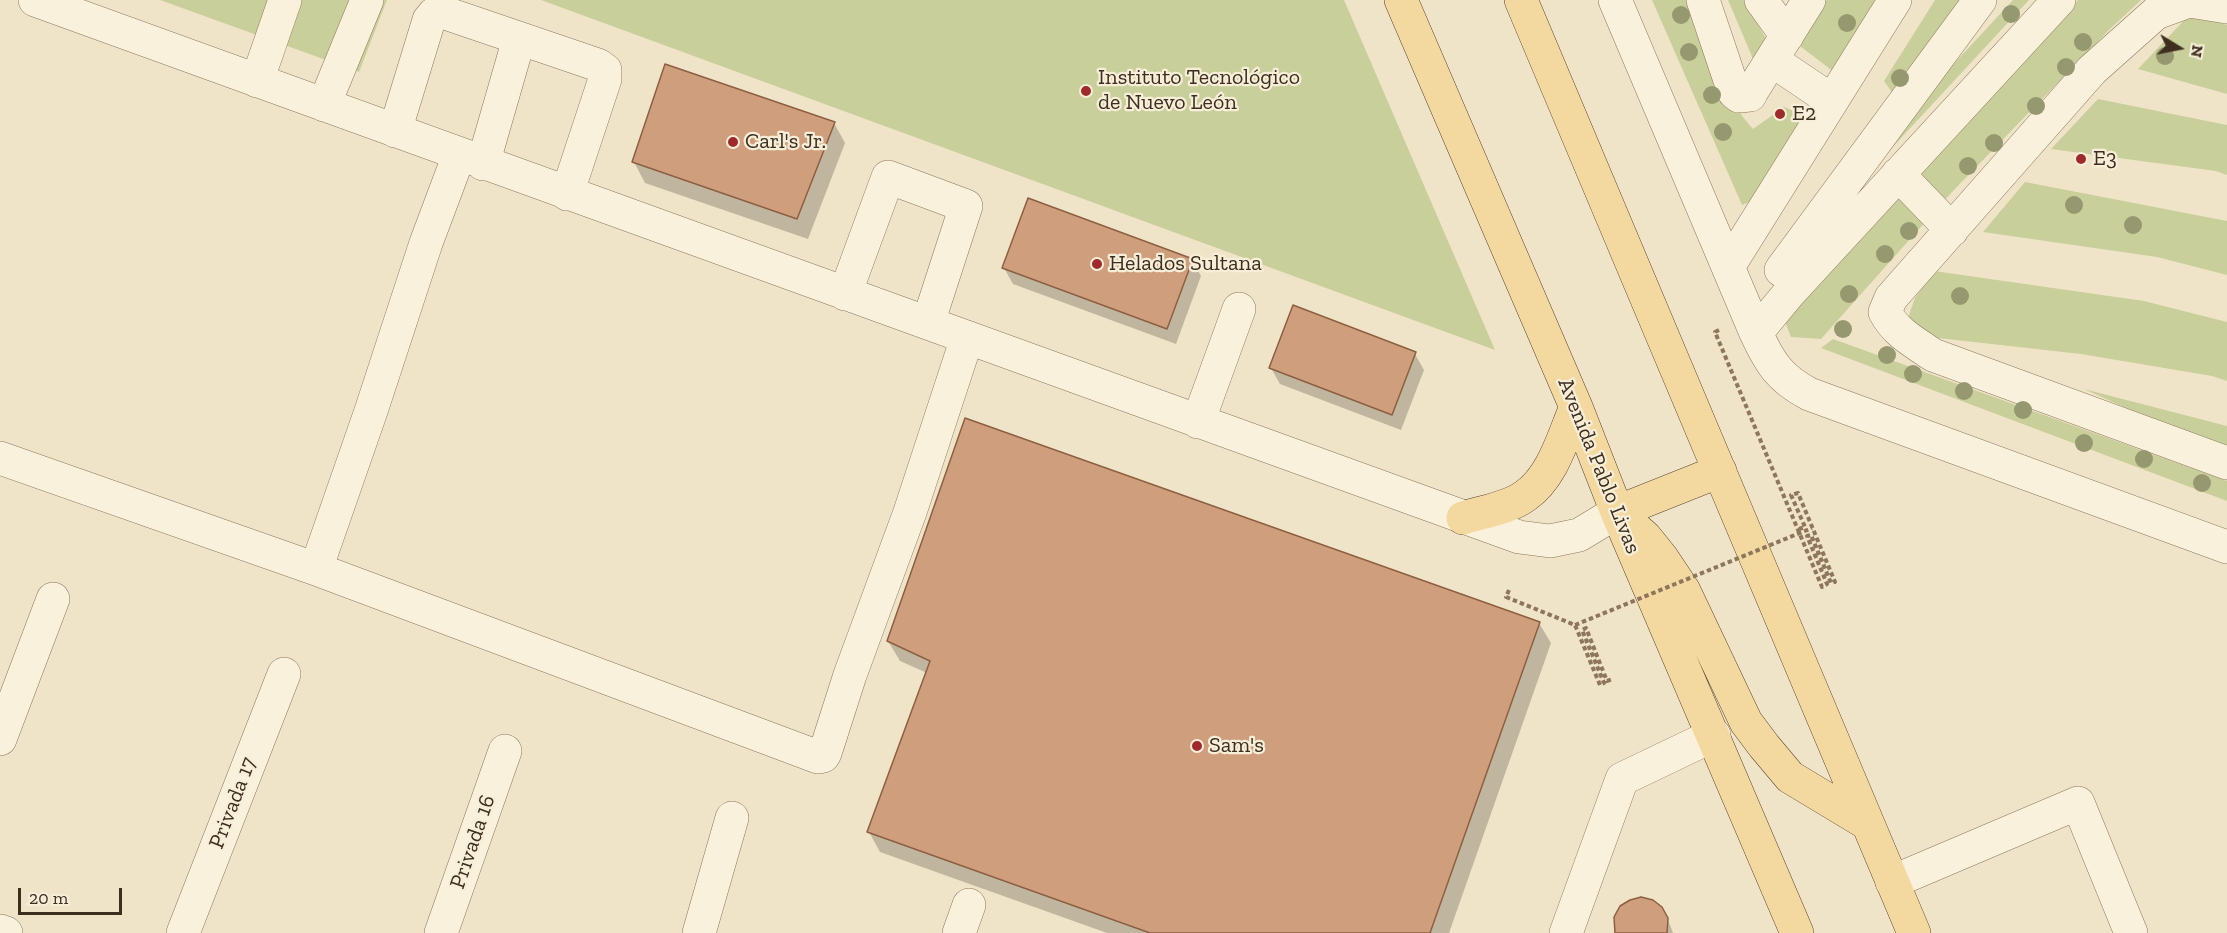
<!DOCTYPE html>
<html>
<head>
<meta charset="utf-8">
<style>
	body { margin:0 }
	#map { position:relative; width:2227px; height:933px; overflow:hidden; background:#f0e4c8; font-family:"Zilla Slab",serif }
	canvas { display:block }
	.north { position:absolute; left:2149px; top:18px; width:60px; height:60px; -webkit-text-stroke:4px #f7eed8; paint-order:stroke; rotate:100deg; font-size:16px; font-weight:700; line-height:24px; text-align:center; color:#3d2e20 }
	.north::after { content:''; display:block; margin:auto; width:21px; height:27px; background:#3d2e20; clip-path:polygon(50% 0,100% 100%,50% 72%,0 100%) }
	.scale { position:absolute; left:18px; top:888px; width:104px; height:27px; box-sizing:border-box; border:3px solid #3d2e20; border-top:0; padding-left:8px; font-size:18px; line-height:21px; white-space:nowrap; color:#3d2e20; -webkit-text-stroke:4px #f7eed8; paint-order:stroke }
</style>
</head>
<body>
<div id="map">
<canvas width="2227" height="933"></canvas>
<div class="north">N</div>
<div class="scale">20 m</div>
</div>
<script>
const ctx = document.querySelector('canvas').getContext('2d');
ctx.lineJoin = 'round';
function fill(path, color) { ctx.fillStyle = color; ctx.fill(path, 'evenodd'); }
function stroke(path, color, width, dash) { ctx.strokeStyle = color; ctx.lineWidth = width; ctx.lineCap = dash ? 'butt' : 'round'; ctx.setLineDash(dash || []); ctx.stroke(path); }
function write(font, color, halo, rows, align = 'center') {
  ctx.font = font + ' "Zilla Slab",serif'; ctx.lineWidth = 4.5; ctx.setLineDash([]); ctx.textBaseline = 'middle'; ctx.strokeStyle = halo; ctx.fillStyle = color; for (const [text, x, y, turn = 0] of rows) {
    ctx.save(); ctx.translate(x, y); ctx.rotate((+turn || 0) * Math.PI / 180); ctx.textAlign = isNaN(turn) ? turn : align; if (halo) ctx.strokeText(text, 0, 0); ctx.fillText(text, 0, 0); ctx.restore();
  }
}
fill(new Path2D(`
	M160 0H387L359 72Z
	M541 0H1344L1495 350Z
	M1652 0H1692L1742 116 1753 129 1784 107 1799 113 1806 126 1768 195 1742 205Z
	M1728 0H1744L1770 46 1756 66Z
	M1822 0H1879L1834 72 1796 43Z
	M1935 0H1966L1896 98 1884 81Z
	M2013 0H2029L1889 151 1883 140Z
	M2078 0H2141L2109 30 1952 192 1821 339 1791 337 1783 317 1930 149Z
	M2191 13 2227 25V94L2138 69Z
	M2098 99 2227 125V175L2216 171 2051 149Z
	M2025 182 2227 221V275L2157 257 1983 232Z
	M1934 271 2144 301 2227 322V381L2212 376 2081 354 1902 334 1915 298Z
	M1833 339 2227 481V501L1821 348Z
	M2084 389 2227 426V454Z`), '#c9cf9b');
fill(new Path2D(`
	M834 123 845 143 808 239 645 183 634 162Z
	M1192 260 1201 276 1176 344 1013 284 1004 268Z
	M1415 354 1424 370 1401 430 1280 384 1271 368Z
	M1539 623 1551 643 1449 933H1107L880 852 869 832 927 673 900 661 888 641Z
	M1668 920 1673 933H1618Z`), '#0003');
const building = new Path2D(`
	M665 64 835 122 797 219 632 162Z
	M1028 198 1193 259 1167 329 1002 268Z
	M1293 305 1416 352 1392 415 1269 368Z
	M965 418 1540 622 1430 933H1150L867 832 930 661 887 641Z
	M1641 897 1653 900 1662 907 1668 918 1667 933H1615L1614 917 1620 906 1630 900Z`);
fill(building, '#cf9f7d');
stroke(building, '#8d5f41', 1.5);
const minor = new Path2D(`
	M35 0 1519 537 1550 541 1579 535 1617 512
	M1615 0 1756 333C1770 363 1779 378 1809 394L2227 547
	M1703 0 1734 92 1739 96 1750 95 1752 91 1809 0
	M1761 0 1787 36
	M2227 7 2189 1 2156 13 2092 70 1891 298 1885 312C1895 332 1914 342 1933 355L2227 463
	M1773 61 1831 100
	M257 81 285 0
	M324 105 367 0
	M395 131 429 20 434 14 442 12 598 65 605 70V79L567 194
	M483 164 519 39
	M1898 174 1952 230
	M1728 267 1895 0
	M1781 270 1980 0
	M845 294 888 177 966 206 928 323
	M1756 333 1790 292 2059 0
	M1198 422 1239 309
	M0 458 316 569 818 757 823 756 825 753 850 675 910 512 967 338
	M316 569 371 411 426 243 459 155
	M0 739 53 599
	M1892 882 2078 803 2131 933
	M0 931 6 933
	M183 933 284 674
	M441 933 505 751
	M699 933 732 818
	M959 933 969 905
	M1566 933 1622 779 1714 735`);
const major = new Path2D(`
	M1401 0 1576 407 1617 512 1797 933
	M1521 0 1914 933
	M1720 471 1617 512 1645 537 1662 558 1684 591 1746 722 1764 746 1790 777 1868 824
	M1463 518C1482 512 1509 508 1525 496 1553 477 1563 437 1576 407`);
stroke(minor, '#8d765c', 34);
stroke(major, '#5b4430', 34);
stroke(new Path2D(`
	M1719 330 1715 332 1822 587 1827 584 1807 536 1811 535 1831 583 1835 582 1798 493 1791 495 1805 527 1799 529
	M1509 590 1506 597 1575 625 1600 685 1604 683 1582 630 1586 628 1607 681 1613 679`), '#8d765c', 4, [4.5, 3]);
stroke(minor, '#faf1dc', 33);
stroke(major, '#f3d9a0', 33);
stroke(new Path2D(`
	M1575 625 1812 528`), '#8d765c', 4, [4.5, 3]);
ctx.fillStyle = '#96986f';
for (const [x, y] of [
	[2011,14],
	[1681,15],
	[1847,23],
	[2083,42],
	[1689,52],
	[2165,56],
	[2066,67],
	[1900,78],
	[1712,95],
	[2036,106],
	[1723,132],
	[1994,143],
	[1968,166],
	[2074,205],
	[2133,225],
	[1909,231],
	[1885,254],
	[1849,294],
	[1960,296],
	[1843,329],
	[1887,355],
	[1913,374],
	[1964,391],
	[2023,410],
	[2084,443],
	[2144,459],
	[2202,483]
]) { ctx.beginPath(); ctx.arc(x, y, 9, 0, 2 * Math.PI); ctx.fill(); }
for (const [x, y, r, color] of [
	[1086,91,6,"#9e2a2b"],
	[1780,114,6,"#9e2a2b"],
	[733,142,6,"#9e2a2b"],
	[2081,159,6,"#9e2a2b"],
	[1097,264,6,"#9e2a2b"],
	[1197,746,6,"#9e2a2b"]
]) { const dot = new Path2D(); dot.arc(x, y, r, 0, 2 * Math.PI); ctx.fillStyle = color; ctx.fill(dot); stroke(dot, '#f7eed8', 2); }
write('22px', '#3d2e20', '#f7eed8', [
	["Instituto Tecnológico",1098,78],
	["de Nuevo León",1098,103],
	["E2",1792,114],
	["Carl's Jr.",745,142],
	["E3",2093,159],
	["Helados Sultana",1109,264],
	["Sam's",1209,746]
], 'left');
write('22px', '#3d2e20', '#f7eed8', [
	["Avenida Pablo Livas",1599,466,68],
	["Privada 17",233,803,-69],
	["Privada 16",473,842,-71]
]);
</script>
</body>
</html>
